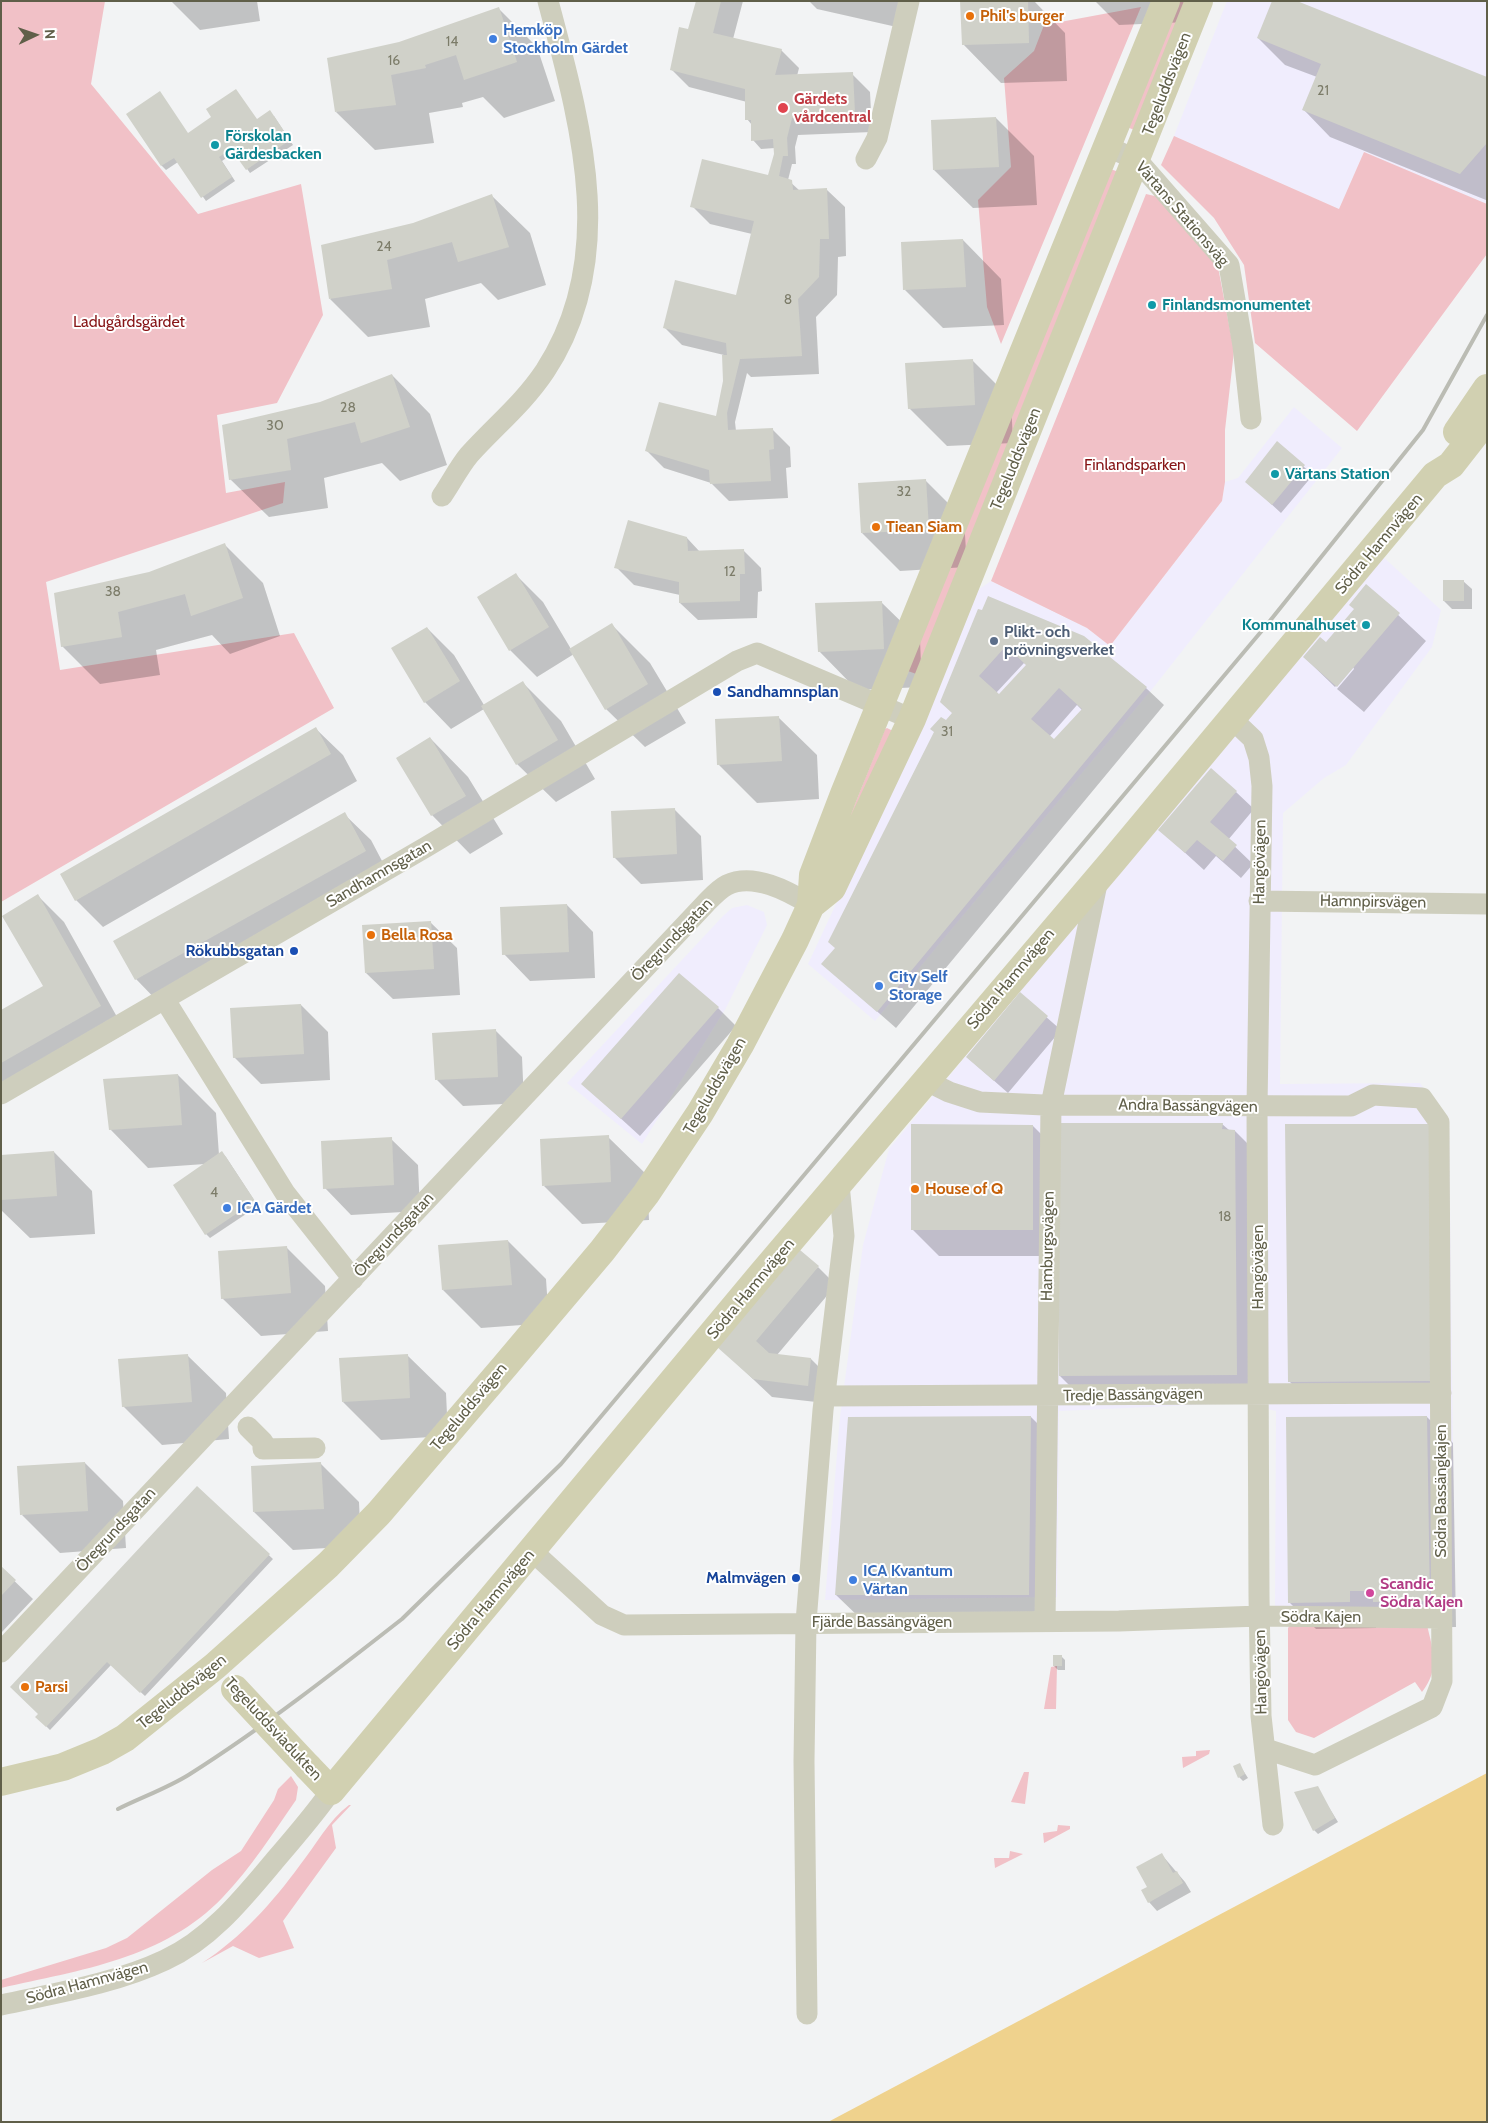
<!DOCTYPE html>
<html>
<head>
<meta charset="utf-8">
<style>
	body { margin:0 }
	#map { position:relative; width:1488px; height:2123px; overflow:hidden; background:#f2f3f4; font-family:Cabin,sans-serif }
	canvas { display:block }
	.frame { position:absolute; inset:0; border:2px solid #605f49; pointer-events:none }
	.north { position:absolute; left:10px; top:10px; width:50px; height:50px; -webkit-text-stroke:4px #fff; paint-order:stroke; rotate:87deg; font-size:14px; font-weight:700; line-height:20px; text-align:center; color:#605f49 }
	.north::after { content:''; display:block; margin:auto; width:18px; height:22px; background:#605f49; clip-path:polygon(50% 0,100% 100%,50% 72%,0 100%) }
</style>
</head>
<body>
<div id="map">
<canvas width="1488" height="2123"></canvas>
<div class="frame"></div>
<div class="north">N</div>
</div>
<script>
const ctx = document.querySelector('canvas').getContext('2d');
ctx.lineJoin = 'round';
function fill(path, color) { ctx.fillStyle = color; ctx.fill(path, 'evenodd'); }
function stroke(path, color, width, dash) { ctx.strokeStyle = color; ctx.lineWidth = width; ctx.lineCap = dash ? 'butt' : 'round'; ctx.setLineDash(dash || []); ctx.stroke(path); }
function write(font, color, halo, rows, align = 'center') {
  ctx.font = font + ' Cabin,sans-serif'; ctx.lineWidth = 4; ctx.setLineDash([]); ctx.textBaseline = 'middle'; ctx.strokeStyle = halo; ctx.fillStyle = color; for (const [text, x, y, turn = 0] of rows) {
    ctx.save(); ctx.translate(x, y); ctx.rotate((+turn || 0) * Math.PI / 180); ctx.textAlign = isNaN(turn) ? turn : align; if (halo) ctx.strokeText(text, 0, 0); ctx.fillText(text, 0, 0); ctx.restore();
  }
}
fill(new Path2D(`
	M1227 1H1487V204L1364 152 1339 209 1174 136Z
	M1294 407 1342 448 1153 688 875 1021 808 964 931 700 978 590 991 581 1087 628 1110 646 1222 501 1225 482 1238 478Z
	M1380 554 1441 610 1432 647 1346 765 1324 778 1283 813 1280 1084 1420 1083 1449 1123 1455 1609 1275 1608 1276 1411 1240 1403 1059 1411 1057 1597 825 1600 840 1417 863 1245 889 1149Z
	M747 905 764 912 767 925 726 1008 642 1144 567 1083 723 916 732 908Z`), '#f0edfd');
fill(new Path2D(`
	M1 1H105L91 84 198 214 301 184 323 315 277 403 217 415 226 493 285 482 283 503 46 582 60 670 294 633 334 708 1 902Z
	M1177 1H1192L1139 132 1127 127Z
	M1141 7 1001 344 987 307 978 200 1011 167 1004 78 1034 51 1044 25Z
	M1174 136 1339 209 1364 152 1487 204V254L1357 431 1255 343 1244 265 1214 218 1161 165Z
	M1110 169 1122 173 919 675 908 671Z
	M1146 194 1159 197 1218 267 1234 351 1225 430V482L1222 501 1110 646 1087 628 991 581Z
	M887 728 895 732 824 881 885 729Z
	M1291 1624 1427 1625C1433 1651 1440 1669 1422 1692L1415 1682 1314 1738 1296 1732 1288 1720V1628Z
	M1057 1666 1056 1709H1044L1051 1667Z
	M1210 1750 1209 1754 1183 1768 1182 1757 1196 1756V1751Z
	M1024 1772H1029L1025 1804 1011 1802Z
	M291 1776 298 1787 296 1800C273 1833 251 1868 223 1897 164 1959 80 1970 1 1988V1980L106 1948 127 1938 212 1870 241 1851 274 1800 278 1789Z
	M349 1805H351L332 1825 336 1848 283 1921 294 1948 259 1958 233 1946 202 1963C241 1938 273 1902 300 1865 316 1845 328 1821 349 1805Z
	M1058 1825 1070 1826V1829L1044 1843 1043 1833 1057 1831Z
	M1010 1851 1023 1854 995 1868 994 1858H1009Z`), '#f1c1c7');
fill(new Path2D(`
	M1487 1773V2122H828Z`), '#efd28d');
fill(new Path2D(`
	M171 1H257L260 21 200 30Z
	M697 1H743L733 39 781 50 799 68 797 76 852 74 870 92 872 132 798 135 795 147 796 164H792L788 180 800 191 827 190 845 207 846 256 838 257 837 295 816 317 819 374 751 377 747 373 735 422 736 431 772 429 790 447 791 467 786 468 788 498 729 501 711 483 664 468 647 451 717 417 725 381 724 355 682 345 664 327 737 296 752 234 710 224 692 206 772 177 775 148 761 149 753 140 752 125 747 119V102L689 87 671 69 689 30Z
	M809 1H916L910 30 817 9Z
	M962 1H1034L1065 33 1067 81 1001 83 963 44Z
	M1095 1H1187L1188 22 1119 25Z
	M499 9 537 47 555 101 504 118 483 97 462 103 463 107 429 113 434 143 375 150 336 112 399 43Z
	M1258 38 1487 78 1486 200 1330 137 1304 110 1317 77 1285 65Z
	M128 114 189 134 274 116 293 145 250 173 235 152 222 161 235 181 206 201 178 162 166 170 162 166Z
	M996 118 1034 156 1037 205 973 208 934 170Z
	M491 195 530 233 546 285 498 300 481 283 425 299 430 327 368 337 330 299 414 224Z
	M963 240 1001 279 1004 325 943 328 905 290Z
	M972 360 1011 399 1013 443 947 446 909 408Z
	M392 375 430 414 447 465 400 481 382 463 324 478 328 508 269 517 230 479 321 403Z
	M1277 443 1313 475 1281 513 1256 490Z
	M926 481 964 519 967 567 900 571 862 533Z
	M687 538 700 552 743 550 761 568 762 591 758 592 757 618 698 620 680 603V595L634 585 616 567Z
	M225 545 263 583 280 636 230 654 212 635 156 650 160 675 100 684 62 646 149 573Z
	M516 575 543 602 571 649 612 625 650 663 686 723 645 747 606 709 574 654 537 677 510 650Z
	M1463 581 1472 589V609H1452L1444 601Z
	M1367 586 1426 641 1364 712 1337 689 1354 669 1353 667 1335 687 1304 657 1326 644 1356 610Z
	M881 602 920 640 922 687 857 690 819 651Z
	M978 610 1146 688 1164 705 896 1028 823 964 836 949 935 732 953 714ZM1024 663 1027 665 999 696 996 693ZM1077 705 1082 710 1054 741 1049 737Z
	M427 628 454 655 484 705 523 683 561 721 595 779 556 802 517 764 484 709 451 729 425 702Z
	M778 717 817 755 819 799 757 803 718 764Z
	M316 729 343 755 357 781 103 927 76 900Z
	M430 738 468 777 503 834 470 854 432 815Z
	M1236 792 1254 809 1228 840 1253 864 1241 878 1216 856 1204 870 1160 830Z
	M674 809 701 836 703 880 641 884 614 857Z
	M344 814 371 840 391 878 162 1006 136 979Z
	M38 896 64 922 126 1033 1 1104V1011L44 987Z
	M567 905 593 932 595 978 530 981 504 954Z
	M430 922 457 948 460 995 393 999 366 973Z
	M1020 994 1061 1030 1008 1093 967 1057Z
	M301 1005 328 1032 330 1080 261 1084 234 1057Z
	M718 1008 736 1026 640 1136 583 1084Z
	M495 1030 522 1057 524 1103 463 1106 437 1080Z
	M178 1075 216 1113 219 1155 222 1153 226 1157 258 1206 210 1238 206 1234 205 1164 148 1168 110 1129Z
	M1222 1124 1229 1130 1235 1131 1253 1149 1254 1393 1078 1394 1060 1376V1256H939L912 1229 1033 1126 1060 1153Z
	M1286 1125 1448 1398 1307 1399 1289 1381Z
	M608 1137 647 1175 649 1220 582 1224 544 1186Z
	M391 1139 418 1165 420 1211 351 1215 325 1188Z
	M54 1152 92 1191 95 1234 30 1238 1 1210V1156Z
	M508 1241 546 1279 549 1323 481 1328 443 1290Z
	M286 1247 325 1286 328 1331 261 1336 222 1298Z
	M818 1267 836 1285 777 1355 811 1359 829 1377 825 1403 772 1397 719 1347Z
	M187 1355 226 1393 229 1439 162 1445 123 1406Z
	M407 1355 446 1393 448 1436 381 1440 343 1402Z
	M1031 1417 1057 1443 1055 1621H863L836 1595Z
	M1427 1417 1453 1443 1456 1627 1401 1628 1376 1617V1628L1316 1629 1289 1602Z
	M85 1463 123 1501 126 1548 60 1553 22 1515Z
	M320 1463 359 1502 361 1546 293 1550 254 1512Z
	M197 1488 273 1559 145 1696 111 1665 50 1730 37 1717Z
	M1 1568 33 1599 1 1633Z
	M1061 1656 1065 1660V1670H1058L1054 1666Z
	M1239 1764 1248 1778 1243 1781 1239 1777Z
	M1317 1788 1338 1822 1318 1834 1314 1830Z
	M1162 1855 1185 1882 1191 1892 1157 1911 1149 1902V1887Z`), '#0003');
fill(new Path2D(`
	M696 1H721L713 33 782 49 775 75 853 72 855 114 792 118 787 138 788 156H783L779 176 792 180 793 190 827 188 829 239H820L819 277 798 299 802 356 740 359 727 413 728 430 773 428 774 449 769 450 771 481 710 484 709 470 645 451 659 402 716 416 723 381 722 355H727L726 343 663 328 675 280 736 295 754 221 690 207 702 159 768 175 774 154 773 139 751 141V120H745V89L670 70 679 27 688 29Z
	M960 1H1028L1029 43 962 45Z
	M1272 1H1297L1487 77V143L1460 174 1302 110 1321 64 1257 38Z
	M499 7 517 62 464 80 456 55 425 65 426 68 391 75 396 105 335 112 327 58 399 42Z
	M236 89 257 119 270 110 290 140 246 170 231 149 219 157 232 177 201 198 174 158 161 166 126 114 160 91 188 133 211 117 206 109Z
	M996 117 999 167 933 170 931 120Z
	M492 194 509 247 458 262 452 242 387 260 392 289 329 299 321 245 413 223Z
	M963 239 966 287 903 290 901 242Z
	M973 359 975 405 908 409 905 363Z
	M392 374 410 427 361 443 355 422 287 439 291 470 229 480 222 425 320 402Z
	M1277 441 1305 465 1272 505 1245 482Z
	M926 479 929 530 861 533 858 483Z
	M628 520 687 537 688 551 744 549 745 574H740V601L679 603V582L614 568Z
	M225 543 243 598 191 616 185 594 118 612 122 637 61 647 54 593 149 572Z
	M516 573 549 627 509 651 477 597Z
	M1443 580H1464V601H1443Z
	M1366 584 1400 613 1337 687 1303 657 1320 637 1326 642 1354 609 1349 605Z
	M988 596 1084 636 1147 687 877 1012 821 964 835 948 828 942 934 732 930 729 941 717 946 720 952 713 940 702 978 609 982 610ZM1006 646 1026 665 999 694 979 676ZM1059 688 1082 709 1054 739 1031 719Z
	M882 601 884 649 818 652 815 603Z
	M612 623 648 684 605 710 569 649Z
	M427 627 460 681 424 703 391 648Z
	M523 681 558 740 516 765 481 706Z
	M779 716 782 761 717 765 715 719Z
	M316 727 331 754 75 901 60 874Z
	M430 737 466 796 431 816 396 758Z
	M1211 768 1237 791 1210 822 1237 845 1223 861 1197 840 1185 853 1158 830Z
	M675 808 677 854 613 858 611 811Z
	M345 812 366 851 135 980 113 941Z
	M38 894 101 1006 1 1063V1010L43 986 2 916Z
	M567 904 569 952 502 955 500 907Z
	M431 921 434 969 365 973 362 925Z
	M679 973 719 1007 621 1119 581 1084Z
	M1020 992 1048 1016 994 1081 966 1057Z
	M301 1004 304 1054 233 1058 230 1008Z
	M496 1029 498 1077 435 1080 432 1033Z
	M178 1074 182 1125 109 1130 103 1079Z
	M1059 1123H1223L1222 1129 1235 1130 1237 1375 1059 1376Z
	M911 1124 1033 1125V1230H911Z
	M1285 1124H1430L1431 1381 1288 1382Z
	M609 1135 611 1182 542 1186 540 1139Z
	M392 1137 394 1185 323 1189 321 1141Z
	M54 1151 57 1196 1 1200V1155Z
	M222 1151 255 1201 205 1235 173 1185Z
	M508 1240 512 1285 442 1290 438 1245Z
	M287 1246 291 1293 221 1299 218 1251Z
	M800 1250 819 1266 756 1341 769 1353 811 1358 808 1386 753 1379 717 1347Z
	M188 1354 192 1402 122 1407 118 1359Z
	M408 1354 410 1398 342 1402 339 1358Z
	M1031 1416 1029 1595H835L848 1417Z
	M1427 1416 1430 1601 1373 1602V1591H1350V1602L1288 1603 1286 1417Z
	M85 1462 88 1511 20 1515 17 1466Z
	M321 1462 324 1509 253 1512 251 1466Z
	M197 1486 270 1554 140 1693 107 1662 46 1727 35 1717 38 1714 10 1687Z
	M1 1566 16 1580 1 1596Z
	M1053 1655H1062V1666H1053Z
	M1240 1763 1245 1774 1238 1778 1233 1766Z
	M1318 1786 1335 1818 1313 1831 1294 1792Z
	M1162 1853 1173 1873 1177 1871 1183 1883 1148 1903 1141 1890 1147 1887 1136 1867Z`), '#d0d1c9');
stroke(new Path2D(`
	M1106 146 1137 160 1229 265 1243 346 1251 419
	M866 159 877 138 909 1
	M442 496C451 483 459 467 469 455 495 426 523 404 545 371 620 257 580 122 548 1
	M1232 719 1253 739 1259 758 1262 786 1257 1107 1259 1596 1261 1716 1273 1825
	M1259 901 1487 904
	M165 1000 285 1193 353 1279
	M925 1080 949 1092 980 1102 1044 1105 1351 1106 1373 1095 1422 1098 1439 1122 1442 1681 1432 1707 1315 1765 1266 1749
	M1 1094 426 847 737 661 757 653 912 719
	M825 1396 1441 1393
	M248 1427 263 1442V1449L315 1448
	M532 1551 602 1615 624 1625 1119 1621 1260 1616 1441 1618
	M1045 1621 1051 1105 1098 879
	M1 1652 706 903C712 897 719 889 727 885 753 872 788 891 811 905
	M1 2005C56 1993 114 1984 165 1960 211 1939 244 1897 276 1859 295 1837 314 1815 331 1791
	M807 2014 804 1761 806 1622 823 1410 844 1236 839 1184`), '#cecebd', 21);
stroke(new Path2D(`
	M1457 432 1487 388
	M811 905 832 888 912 719 1199 1
	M308 1767 331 1791 761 1275 1112 862 1435 475 1451 465 1487 419
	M1 1782 63 1767 102 1751 125 1738 215 1666 328 1565 379 1513 504 1367 602 1251 646 1194 700 1113 740 1045 795 940 811 905 813 875 844 794 1166 1`), '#d1d0b1', 28);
stroke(new Path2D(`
	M118 1809C142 1797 168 1788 190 1774 264 1727 333 1673 402 1619L561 1464 1265 627 1423 430 1487 315`), '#bbbcb4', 4);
stroke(new Path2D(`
	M235 1689 308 1767`), '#d1d0b1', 28);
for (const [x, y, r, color] of [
	[970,16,5,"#e8710a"],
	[493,39,5,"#3f7fe0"],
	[783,108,6,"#e0444e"],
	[215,145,5,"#0f9aa8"],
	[1152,305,5,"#0f9aa8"],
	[1275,474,5,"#0f9aa8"],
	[876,527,5,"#e8710a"],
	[1366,625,5,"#0f9aa8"],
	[994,641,5,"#5c6f8a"],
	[717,692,5,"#1a4fb4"],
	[371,935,5,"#e8710a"],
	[294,951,5,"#1a4fb4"],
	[879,986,5,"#3f7fe0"],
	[915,1189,5,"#e8710a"],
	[227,1208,5,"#3f7fe0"],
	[796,1578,5,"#1a4fb4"],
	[853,1580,5,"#3f7fe0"],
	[1370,1593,5,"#d1479c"],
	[25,1687,5,"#e8710a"]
]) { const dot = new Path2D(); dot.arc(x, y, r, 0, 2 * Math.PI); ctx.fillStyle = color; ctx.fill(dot); stroke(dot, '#fff', 2); }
write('14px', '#7c7c69', null, [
	["14",452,42],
	["16",394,61],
	["21",1323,91],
	["24",384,247],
	["8",788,300],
	["28",348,408],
	["30",275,426],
	["32",904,492],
	["12",730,572],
	["38",113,592],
	["31",947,732],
	["4",214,1193],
	["18",1225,1217]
]);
write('bold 16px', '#c56008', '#fff', [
	["Phil's burger",980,16],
	["Tiean Siam",886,527],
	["Bella Rosa",381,935],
	["House of Q",925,1189],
	["Parsi",35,1687]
], 'left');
write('bold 16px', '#366cbe', '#fff', [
	["Hemköp",503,30],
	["Stockholm Gärdet",503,48],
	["City Self",889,977],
	["Storage",889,995],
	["ICA Gärdet",237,1208],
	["ICA Kvantum",863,1571],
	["Värtan",863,1589]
], 'left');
write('16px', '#605f49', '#fff', [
	["Tegeluddsvägen",1167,84,-69],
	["Värtans Stationsväg",1182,214,49],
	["Tegeluddsvägen",1016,459,-68],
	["Södra Hamnvägen",1379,544,-50],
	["Hangövägen",1260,862,-89],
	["Sandhamnsgatan",379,874,-30],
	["Hamnpirsvägen",1373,902,1],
	["Öregrundsgatan",672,940,-46],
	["Södra Hamnvägen",1011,979,-50],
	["Tegeluddsvägen",715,1086,-60],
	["Andra Bassängvägen",1188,1106,1],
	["Öregrundsgatan",394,1235,-47],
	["Hamburgsvägen",1048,1246,-89],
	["Hangövägen",1258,1267,-90],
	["Södra Hamnvägen",751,1289,-50],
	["Tredje Bassängvägen",1133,1395,-1],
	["Tegeluddsvägen",469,1407,-50],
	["Södra Bassängkajen",1441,1491,-90],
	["Öregrundsgatan",116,1530,-47],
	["Södra Hamnvägen",491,1600,-50],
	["Södra Kajen",1321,1617],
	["Fjärde Bassängvägen",882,1622],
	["Hangövägen",1261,1672,-91],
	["Tegeluddsvägen",182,1692,-39],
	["Tegeluddsviadukten",273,1729,47],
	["Södra Hamnvägen",87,1983,-15]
]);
write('bold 16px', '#be3a42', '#fff', [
	["Gärdets",794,99],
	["vårdcentral",794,117]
], 'left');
write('bold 16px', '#0d838f', '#fff', [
	["Förskolan",225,136],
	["Gärdesbacken",225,154],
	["Finlandsmonumentet",1162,305],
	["Värtans Station",1285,474],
	["Kommunalhuset",1356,625,"right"]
], 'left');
write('16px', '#861516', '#fff', [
	["Ladugårdsgärdet",129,322],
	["Finlandsparken",1135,465]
]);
write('bold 16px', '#4e5e75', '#fff', [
	["Plikt- och",1004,632],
	["prövningsverket",1004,650]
], 'left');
write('bold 16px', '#164399', '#fff', [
	["Sandhamnsplan",727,692,"left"],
	["Rökubbsgatan",284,951],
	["Malmvägen",786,1578]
], 'right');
write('bold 16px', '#b23c85', '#fff', [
	["Scandic",1380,1584],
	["Södra Kajen",1380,1602]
], 'left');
</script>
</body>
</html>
